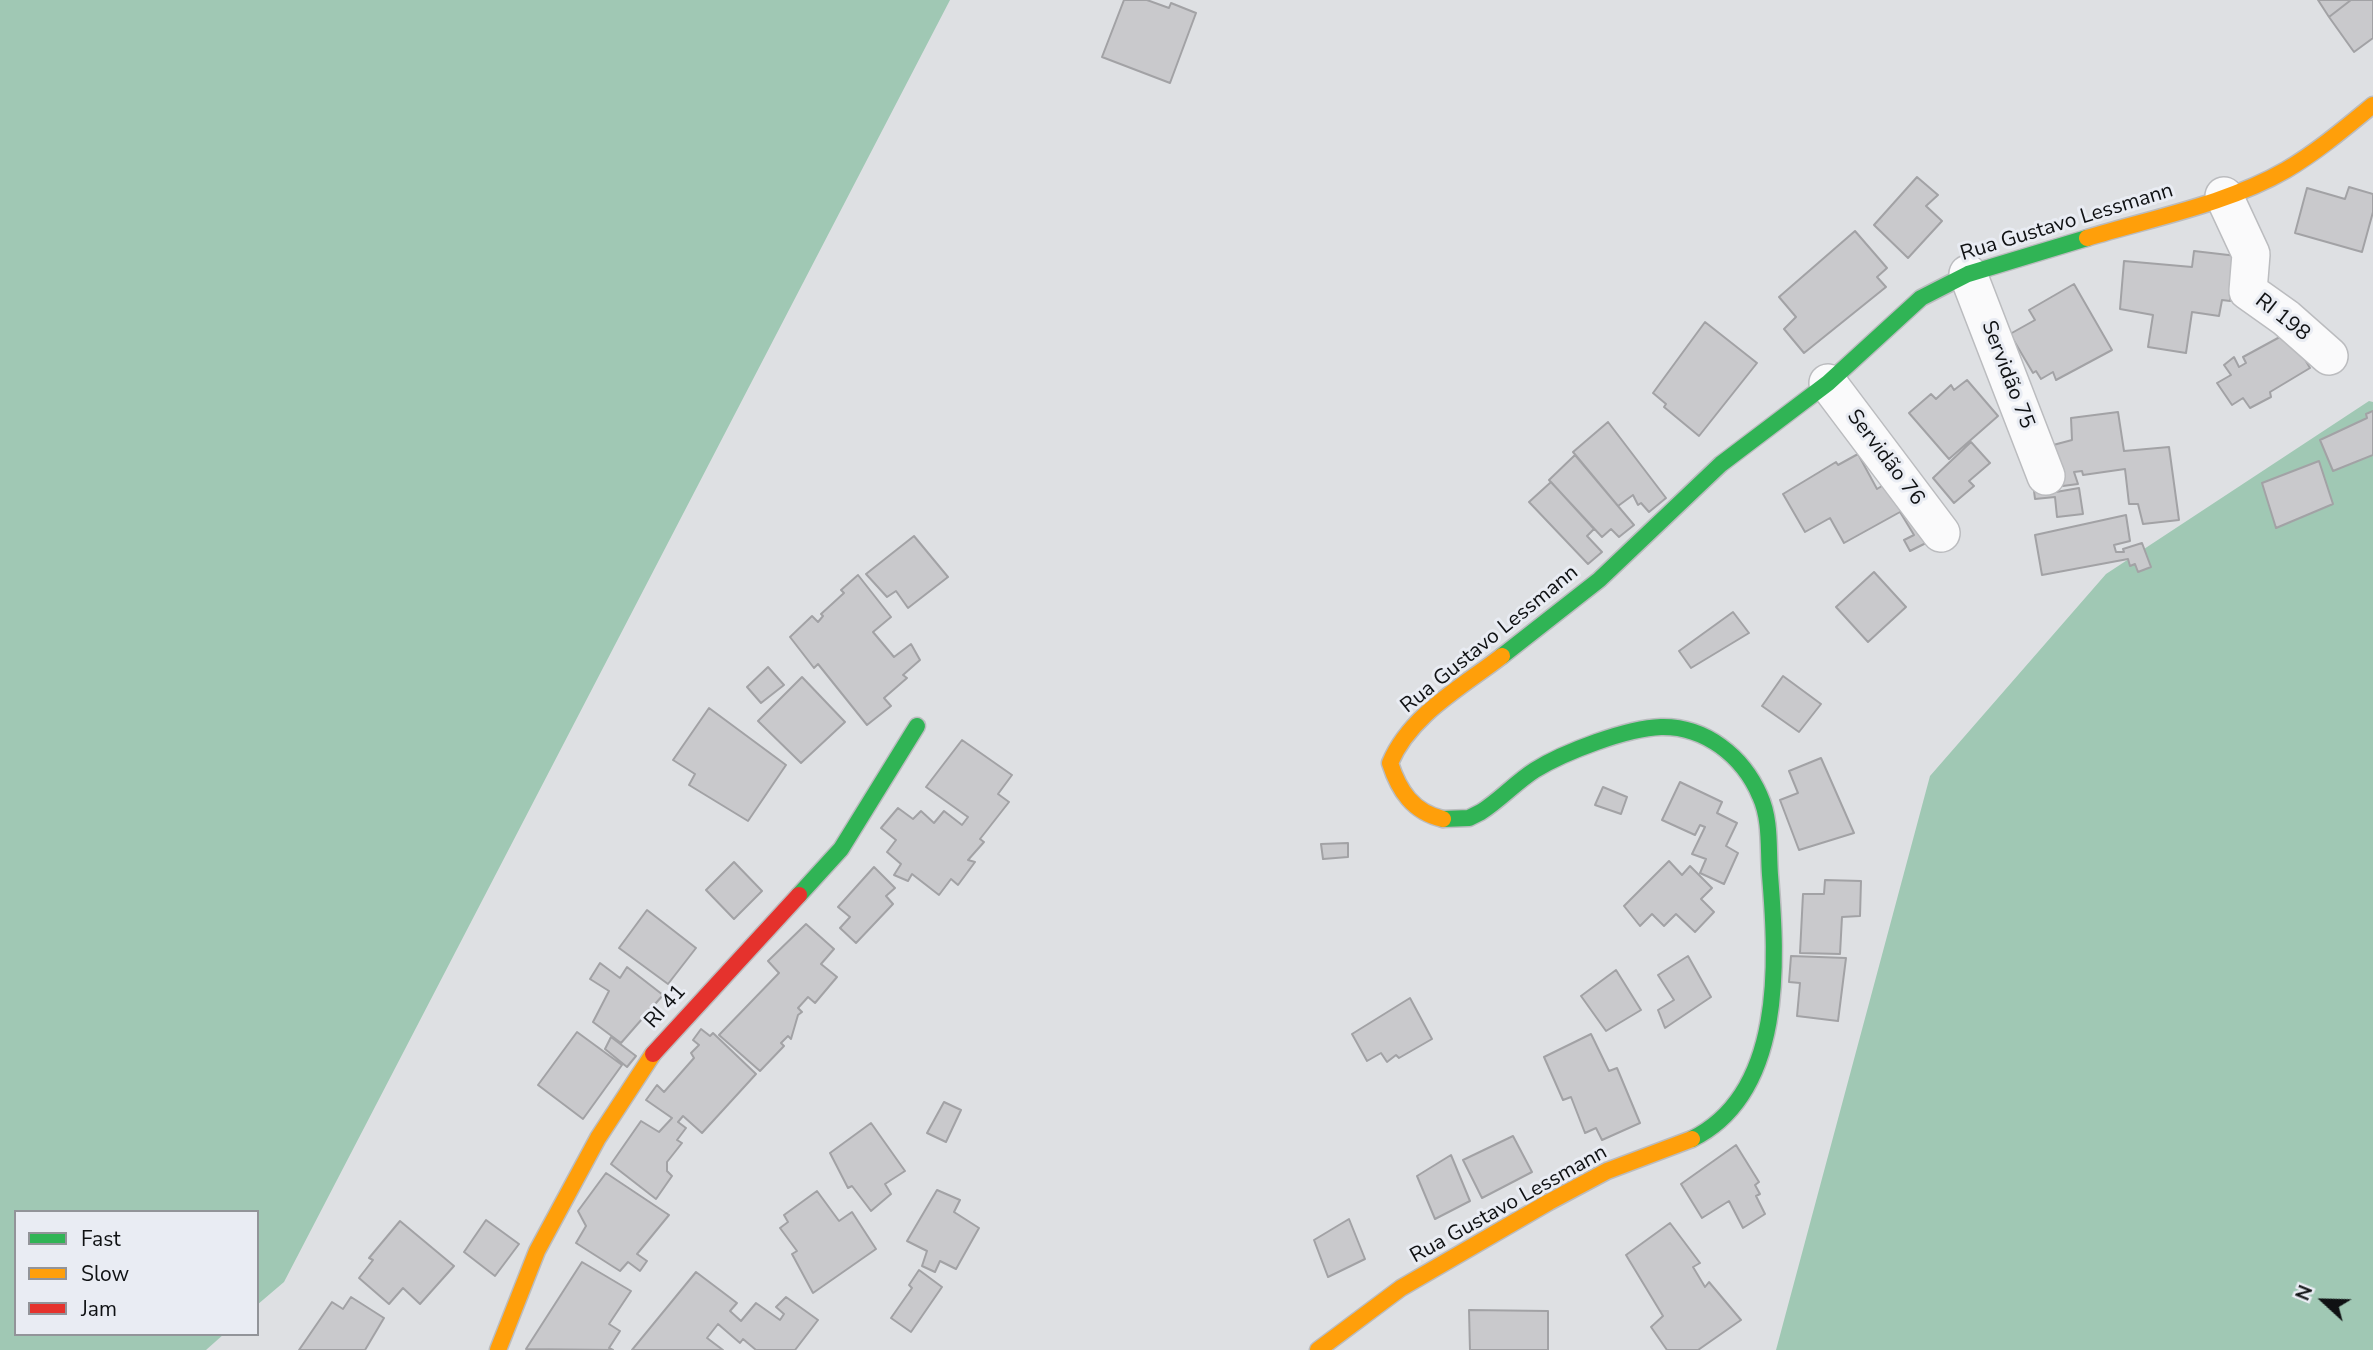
<!DOCTYPE html>
<html>
<head>
<meta charset="utf-8">
<style>
	body { margin:0 }
	#map { position:relative; width:2373px; height:1350px; overflow:hidden; background:#dee0e3; font-family:"Nunito Sans",sans-serif }
	canvas { display:block }
	.legend { position:absolute; left:14px; top:1210px; width:245px; height:126px; box-sizing:border-box; background:#e9ecf3; border:2px solid #929499; margin:0; padding:9px 12px; list-style:none; font-size:21px; color:#0f1113 }
	.legend li { display:flex; align-items:center; gap:14px; height:35px }
	.legend b { width:35px; border:2px solid #929499 }
	.north { position:absolute; left:2289px; top:1266px; width:70px; height:70px; -webkit-text-stroke:5px #e9ecf3; paint-order:stroke; rotate:292deg; font-size:19px; font-weight:700; line-height:28px; text-align:center; color:#0f1113 }
	.north::after { content:''; display:block; margin:auto; width:24px; height:32px; background:#0f1113; clip-path:polygon(50% 0,100% 100%,50% 72%,0 100%) }
</style>
</head>
<body>
<div id="map">
<canvas width="2373" height="1350"></canvas>
<ul class="legend">
<li><b style="height:9px;background:#30b455"></b>Fast</li>
<li><b style="height:9px;background:#ff9f0a"></b>Slow</li>
<li><b style="height:9px;background:#e5322d"></b>Jam</li>
</ul>
<div class="north">N</div>
</div>
<script>
const ctx = document.querySelector('canvas').getContext('2d');
ctx.lineJoin = 'round';
function fill(path, color) { ctx.fillStyle = color; ctx.fill(path, 'evenodd'); }
function stroke(path, color, width, dash) { ctx.strokeStyle = color; ctx.lineWidth = width; ctx.lineCap = dash ? 'butt' : 'round'; ctx.setLineDash(dash || []); ctx.stroke(path); }
function write(font, color, halo, rows, align = 'center') {
  ctx.font = font + ' "Nunito Sans",sans-serif'; ctx.lineWidth = 6; ctx.setLineDash([]); ctx.textBaseline = 'middle'; ctx.strokeStyle = halo; ctx.fillStyle = color; for (const [text, x, y, turn = 0] of rows) {
    ctx.save(); ctx.translate(x, y); ctx.rotate((+turn || 0) * Math.PI / 180); ctx.textAlign = isNaN(turn) ? turn : align; if (halo) ctx.strokeText(text, 0, 0); ctx.fillText(text, 0, 0); ctx.restore();
  }
}
fill(new Path2D(`
	M0 0H950L284 1282 257 1305V1212H16V1334H224L206 1350H0Z
	M2369 401 2373 402V1350H1776L1930 776 2106 574Z`), '#a0c8b4');
const building = new Path2D(`
	M1124 0H1147L1169 8 1171 3 1196 13 1170 83 1102 57Z
	M2318 0H2351L2329 17Z
	M2351 0H2373V38L2354 52 2329 17Z
	M1917 177 1938 195 1926 206 1942 221 1908 258 1874 225Z
	M2349 187 2373 194V212L2362 252 2295 233 2307 188 2345 199Z
	M1855 231 1887 268 1877 277 1886 287 1804 353 1784 329 1796 317 1779 297Z
	M2194 251 2237 256 2230 301 2222 300 2219 316 2192 312 2186 353 2148 347 2153 315 2120 309 2124 261 2192 267Z
	M2074 284 2112 350 2056 380 2053 372 2041 379 2036 371 2033 373 2010 334 2035 320 2029 310Z
	M1705 322 1757 363 1699 436 1664 407 1666 404 1653 393Z
	M2289 332 2310 368 2270 392 2271 397 2250 408 2243 398 2232 405 2217 383 2231 375 2224 365 2234 357 2239 367 2246 363 2243 357Z
	M1967 380 1998 416 1949 459 1909 413 1931 394 1936 399 1951 385 1954 390Z
	M2373 411V455L2333 471 2320 440 2367 418 2366 414Z
	M2118 412 2124 451 2169 447 2179 520 2143 524 2138 504H2129L2125 469 2083 475 2082 471 2074 472 2078 484 2055 487 2056 492 2079 488 2083 514 2057 517 2055 497 2035 499 2034 491 2050 489 2042 448 2072 440 2071 418Z
	M1608 422 1666 498 1649 512 1641 503 1638 505 1633 495 1618 506 1573 452Z
	M1971 442 1990 463 1969 481 1974 486 1954 503 1933 478Z
	M1858 454 1877 489 1895 478 1930 541 1910 551 1904 540 1914 535 1900 512 1844 543 1830 518 1805 532 1783 494 1836 462 1838 465Z
	M1575 455 1634 525 1619 537 1611 529 1602 537 1549 480Z
	M2319 461 2333 504 2276 528 2262 483Z
	M1551 482 1594 529 1587 536 1602 552 1588 564 1529 502Z
	M2126 515 2130 541 2114 545 2116 552H2124L2123 549 2142 543 2151 567 2138 572 2135 564 2130 566 2128 559 2042 575 2035 535Z
	M914 536 948 577 908 608 896 591 887 597 866 574Z
	M1874 572 1906 607 1868 642 1836 607Z
	M858 575 891 617 873 632 894 657 911 644 920 660 903 675 907 678 884 698 891 706 867 725 818 664 814 668 790 637 812 616 818 622 823 616 821 614 844 593 841 590Z
	M1733 612 1749 633 1691 668 1679 651Z
	M768 667 784 685 761 703 747 687Z
	M1783 676 1821 704 1799 732 1762 706Z
	M802 677 845 722 801 763 758 721Z
	M709 708 786 765 748 821 689 785 695 774 673 760Z
	M962 740 1012 775 998 794 1009 802 980 839 984 842 968 860 975 862 958 885 951 879 939 895 912 874 908 881 894 875 901 864 887 852 896 840 881 828 898 808 913 819 921 811 934 823 944 811 962 825 968 817 926 787Z
	M1821 758 1854 833 1799 850 1780 800 1798 793 1789 771Z
	M1680 782 1722 802 1717 813 1737 823 1726 846 1738 853 1724 884 1700 873 1706 859 1692 854 1705 827 1700 825 1695 835 1662 820Z
	M1603 787 1627 797 1621 814 1595 805Z
	M1348 843V857L1323 859 1321 844Z
	M1669 861 1682 875 1690 866 1712 888 1701 899 1714 912 1695 932 1676 914 1664 926 1652 914 1640 926 1624 906Z
	M734 862 762 891 734 919 706 890Z
	M874 867 895 888 886 896 893 904 856 943 840 928 850 917 838 907Z
	M1825 880 1861 881 1860 916 1842 917 1840 954 1800 953 1803 894H1824Z
	M647 910 696 948 668 984 619 948Z
	M806 924 834 949 821 964 837 977 815 1003 808 997 798 1008 802 1012 798 1015 791 1039 788 1036 781 1043 784 1046 760 1071 719 1035 779 973 768 961Z
	M1688 956 1711 997 1665 1028 1658 1010 1674 1000 1658 975Z
	M1791 956 1846 958 1838 1021 1797 1016 1800 983 1789 982Z
	M600 963 620 978 627 967 663 995 621 1043 593 1022 609 991 590 979Z
	M1616 970 1641 1010 1606 1031 1581 996Z
	M1410 998 1432 1039 1399 1058 1396 1055 1387 1062 1381 1053 1367 1061 1352 1034Z
	M701 1029 710 1036 713 1033 756 1074 702 1133 683 1116 678 1122 686 1128 677 1140 682 1143 667 1162V1171L672 1176 656 1199 611 1164 641 1121 659 1132 672 1118 646 1100 657 1085 664 1092 694 1058 691 1053 699 1045 693 1040Z
	M577 1032 622 1065 583 1119 538 1085Z
	M1591 1034 1609 1071 1617 1068 1640 1123 1602 1140 1596 1128 1585 1133 1571 1097 1563 1100 1544 1057Z
	M611 1037 636 1056 627 1067 605 1049Z
	M944 1102 961 1110 946 1142 927 1133Z
	M871 1123 905 1171 885 1184 891 1194 871 1211 852 1186 848 1188 830 1153Z
	M1513 1136 1532 1172 1482 1198 1463 1160Z
	M1736 1145 1759 1182 1755 1185 1760 1194 1756 1196 1765 1214 1743 1228 1729 1201 1702 1218 1681 1184Z
	M1451 1155 1470 1201 1435 1219 1417 1176Z
	M606 1173 669 1215 637 1254 647 1261 640 1271 628 1262 620 1271 576 1243 586 1226 578 1211Z
	M937 1190 960 1200 954 1212 979 1228 956 1269 940 1261 935 1272 922 1266 927 1251 907 1241Z
	M817 1191 839 1221 852 1212 876 1249 813 1293 792 1254 797 1251 780 1228 788 1222 784 1215Z
	M1349 1219 1365 1259 1328 1277 1314 1240Z
	M486 1220 519 1244 495 1276 464 1252Z
	M400 1221 454 1266 420 1304 403 1288 389 1304 359 1278 373 1260 369 1258Z
	M1670 1223 1700 1263 1693 1267 1705 1287 1709 1282 1741 1320 1698 1350H1667L1651 1327 1663 1316 1626 1255Z
	M582 1262 631 1291 609 1324 620 1331 609 1348 613 1350 526 1349Z
	M919 1270 942 1287 911 1332 891 1318 912 1288 909 1285Z
	M696 1272 737 1303 730 1311 741 1321 756 1303 780 1320 784 1314 776 1307 786 1297 818 1320 795 1350H756L743 1339 740 1343 718 1324 707 1338 723 1350H632Z
	M351 1297 384 1318 365 1350H299L332 1302 343 1309Z
	M1469 1310 1548 1311V1350H1470Z`);
fill(building, '#c9c9cc');
stroke(building, '#a2a2a5', 2);
const street = new Path2D(`
	M2224 196 2251 254 2248 291 2286 318 2329 356
	M1968 274 2046 476
	M1828 383 1941 533`);
const fast = new Path2D(`
	M1502 656 1599 580 1721 464 1828 383 1921 298 1968 274 2087 238
	M1443 819 1469 818 1481 812C1500 800 1516 782 1535 770 1564 752 1627 728 1661 727 1705 726 1743 756 1760 796 1771 820 1768 848 1770 875 1777 961 1785 1093 1692 1139
	M799 895 841 849 917 726`);
const slow = new Path2D(`
	M2087 238C2152 218 2227 204 2286 170 2318 151 2345 128 2373 105
	M1443 819C1413 812 1399 791 1390 763 1410 715 1462 687 1502 656
	M498 1350 537 1251 598 1138 653 1054
	M1318 1350 1401 1288 1549 1202 1607 1171 1692 1139`);
const jam = new Path2D(`
	M653 1054 799 895`);
stroke(street, '#bbbcbf', 40);
stroke(fast, '#bbbcbf', 19);
stroke(slow, '#bbbcbf', 19);
stroke(jam, '#bbbcbf', 19);
stroke(street, '#fafafb', 37);
stroke(fast, '#30b455', 16);
stroke(slow, '#ff9f0a', 16);
stroke(jam, '#e5322d', 16);
write('21px', '#0f1113', '#e9ecf3', [
	["Rua Gustavo Lessmann",2067,223,-17],
	["RI 198",2282,318,38],
	["Servidão 75",2007,375,69],
	["Servidão 76",1885,458,53],
	["Rua Gustavo Lessmann",1490,640,-39],
	["RI 41",666,1007,-48],
	["Rua Gustavo Lessmann",1509,1205,-29]
]);
</script>
</body>
</html>
